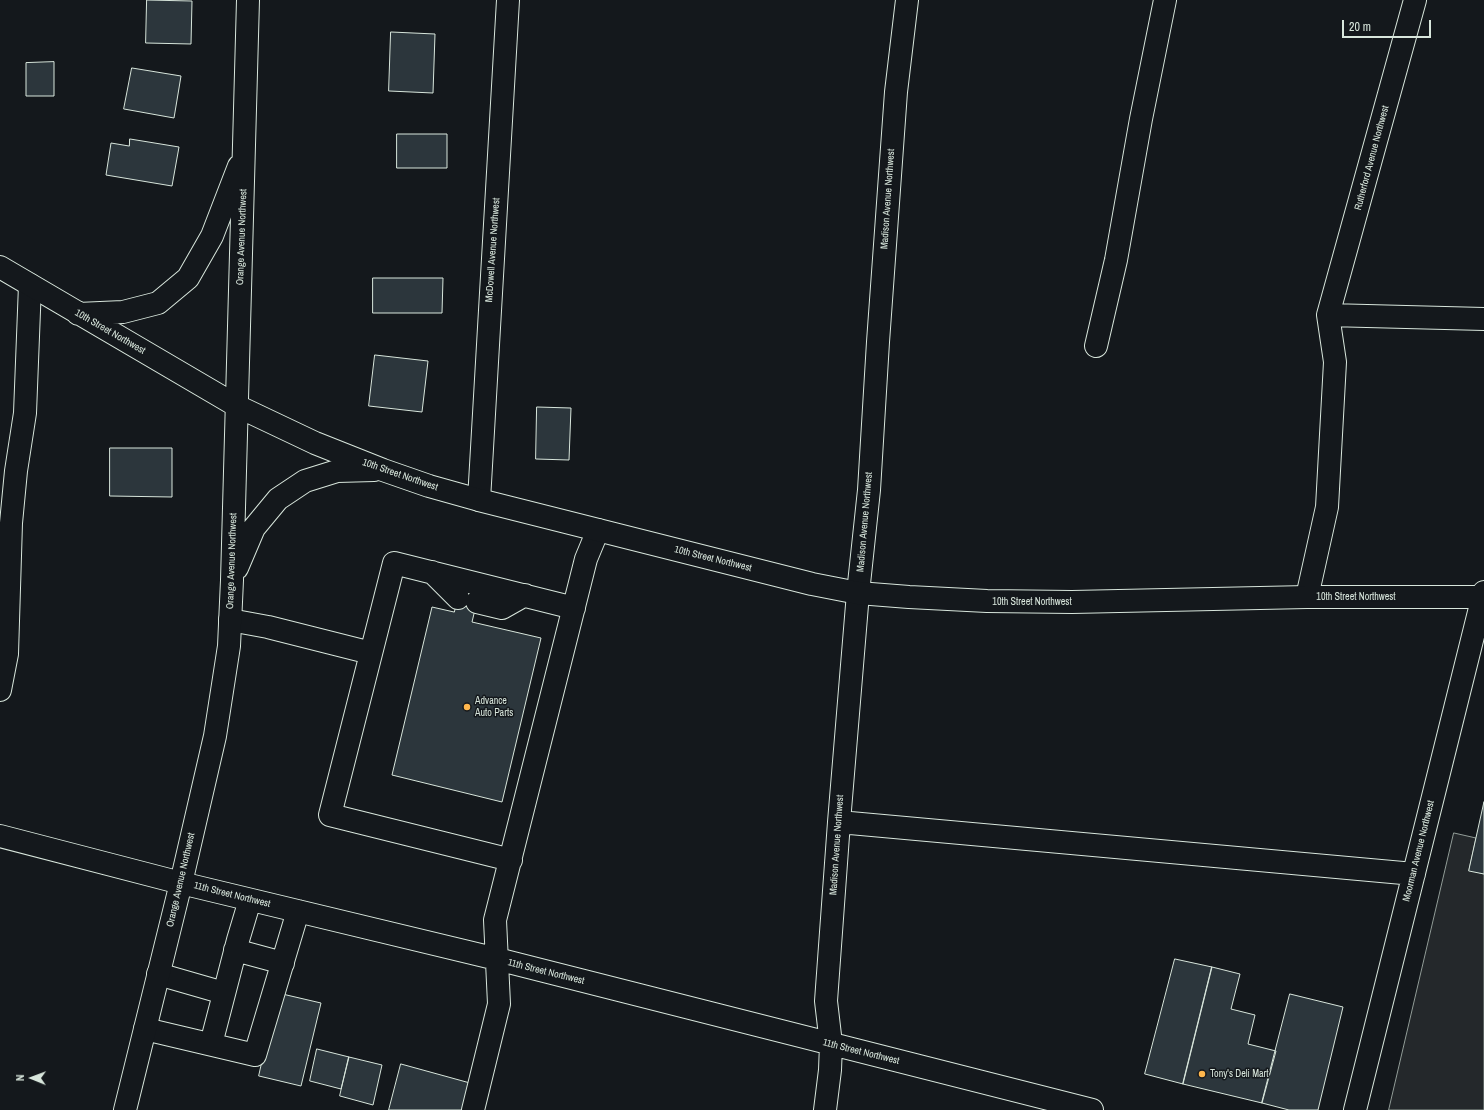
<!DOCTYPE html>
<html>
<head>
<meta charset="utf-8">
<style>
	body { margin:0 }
	#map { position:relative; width:1484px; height:1110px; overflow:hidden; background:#14181c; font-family:"Archivo Narrow",sans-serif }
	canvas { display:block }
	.north { position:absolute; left:12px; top:1058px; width:40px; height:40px; -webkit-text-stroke:3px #14181c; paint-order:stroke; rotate:271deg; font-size:11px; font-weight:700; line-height:16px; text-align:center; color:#d8e6dc }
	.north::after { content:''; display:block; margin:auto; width:14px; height:18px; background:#d8e6dc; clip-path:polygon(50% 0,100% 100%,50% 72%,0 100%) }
	.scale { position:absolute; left:1342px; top:20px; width:89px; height:18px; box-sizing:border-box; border:2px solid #d8e6dc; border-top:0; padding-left:5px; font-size:12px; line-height:14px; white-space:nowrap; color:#d8e6dc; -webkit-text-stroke:3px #14181c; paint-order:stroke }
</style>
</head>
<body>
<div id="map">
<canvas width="1484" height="1110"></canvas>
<div class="north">N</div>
<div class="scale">20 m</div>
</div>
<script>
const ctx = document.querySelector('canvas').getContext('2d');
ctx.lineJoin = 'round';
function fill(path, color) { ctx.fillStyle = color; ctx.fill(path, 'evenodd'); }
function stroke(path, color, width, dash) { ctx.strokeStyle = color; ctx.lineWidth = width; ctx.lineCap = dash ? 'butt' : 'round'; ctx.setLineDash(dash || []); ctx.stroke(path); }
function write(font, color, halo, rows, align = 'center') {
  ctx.font = font + ' "Archivo Narrow",sans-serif'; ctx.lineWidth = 3; ctx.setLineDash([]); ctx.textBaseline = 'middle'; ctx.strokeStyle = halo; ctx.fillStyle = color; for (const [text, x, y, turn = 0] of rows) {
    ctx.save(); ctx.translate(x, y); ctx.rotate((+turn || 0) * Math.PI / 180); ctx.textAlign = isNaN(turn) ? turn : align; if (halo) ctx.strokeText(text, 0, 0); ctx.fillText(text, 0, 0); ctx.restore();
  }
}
const parking = new Path2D(`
	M1454 833 1476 838 1469 870 1484 874V1110H1389Z`);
fill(parking, '#24282b');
stroke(parking, '#939e99', 1);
const building = new Path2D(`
	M147 0 192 1 191 44 146 43Z
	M391 32 435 34 433 93 389 91Z
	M54 62V96H26V63Z
	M132 68 181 76 174 118 124 109Z
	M397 134H447V168H397Z
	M130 139 179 147 172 186 106 175 111 143 129 146Z
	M373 278H443L442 313H373Z
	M375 355 428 361 422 412 369 406Z
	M537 407 571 408 569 460 536 459Z
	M110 448H172V497L110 496Z
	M460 588 479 593 472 622 541 638 502 802 392 775 432 607 454 612Z
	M1484 802V874L1469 871Z
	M1175 959 1212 967 1183 1084 1145 1074Z
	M1212 967 1240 974 1231 1009 1255 1015 1248 1044 1276 1051 1262 1103 1183 1084Z
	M278 993 321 1003 301 1086 259 1076Z
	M1290 994 1343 1007 1318 1110H1289L1262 1103Z
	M317 1049 349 1057 341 1089 310 1081Z
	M349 1057 382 1065 373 1105 340 1096Z
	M401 1064 470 1083 463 1110H389Z`);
fill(building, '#2c363c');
stroke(building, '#d8e6dc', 1);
const minor = new Path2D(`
	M1328 315 1484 319
	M1096 346 1116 260 1141 119 1165 0
	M479 500 508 0
	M432 572 458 598
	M1307 597 1327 507 1335 362 1328 315 1415 0
	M477 602 502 608 525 595
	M230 620 268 627 371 653
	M0 690 7 654 11 523 16 471 25 413 30 285
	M839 822 1414 874
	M0 836 181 883 497 959 1092 1110
	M511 860 330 815 394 563 574 608
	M235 950 283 963
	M158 974 224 993
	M145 1029 255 1055 298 911
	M211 1044 238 940 250 900
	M473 1110 499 1004 495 920 586 559 598 530
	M825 1110 830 1070 831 1044 826 1001 839 822 858 593 869 490 878 342 896 92 907 0
	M1355 1110 1484 592`);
const major = new Path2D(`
	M0 267 237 406 315 443 383 470 429 486 479 500 812 584 858 593 909 597 987 601 1072 602 1307 597H1484
	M78 314 123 312 158 303 188 278 212 236 239 166
	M237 568 254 528 278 499 305 481 337 471 374 470
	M125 1110 181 883 215 736 229 646 232 580 248 0`);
stroke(minor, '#d8e6dc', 24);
stroke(major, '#d8e6dc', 24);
stroke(minor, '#14181c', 22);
stroke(major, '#14181c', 22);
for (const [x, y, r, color] of [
	[467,707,4,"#ffb74d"],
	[1202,1074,4,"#ffb74d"]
]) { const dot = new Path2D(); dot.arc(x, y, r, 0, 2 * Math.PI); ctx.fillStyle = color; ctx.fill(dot); stroke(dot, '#14181c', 1.5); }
write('10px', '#d8e6dc', '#14181c', [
	["Rutherford Avenue Northwest",1372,158,-75],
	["Madison Avenue Northwest",888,199,-86],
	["Orange Avenue Northwest",242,237,-88],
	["McDowell Avenue Northwest",493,250,-86],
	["10th Street Northwest",110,332,30],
	["10th Street Northwest",400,475,19],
	["Madison Avenue Northwest",865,522,-85],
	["10th Street Northwest",713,559,14],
	["Orange Avenue Northwest",232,561,-88],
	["10th Street Northwest",1356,597],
	["10th Street Northwest",1032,602],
	["Madison Avenue Northwest",837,845,-86],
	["Moorman Avenue Northwest",1419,851,-76],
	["Orange Avenue Northwest",181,880,-77],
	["11th Street Northwest",232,895,14],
	["11th Street Northwest",546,972,14],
	["11th Street Northwest",861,1052,14]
]);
write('10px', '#d8e6dc', '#14181c', [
	["Advance",475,701],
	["Auto Parts",475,713],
	["Tony's Deli Mart",1210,1074]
], 'left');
</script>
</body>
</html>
